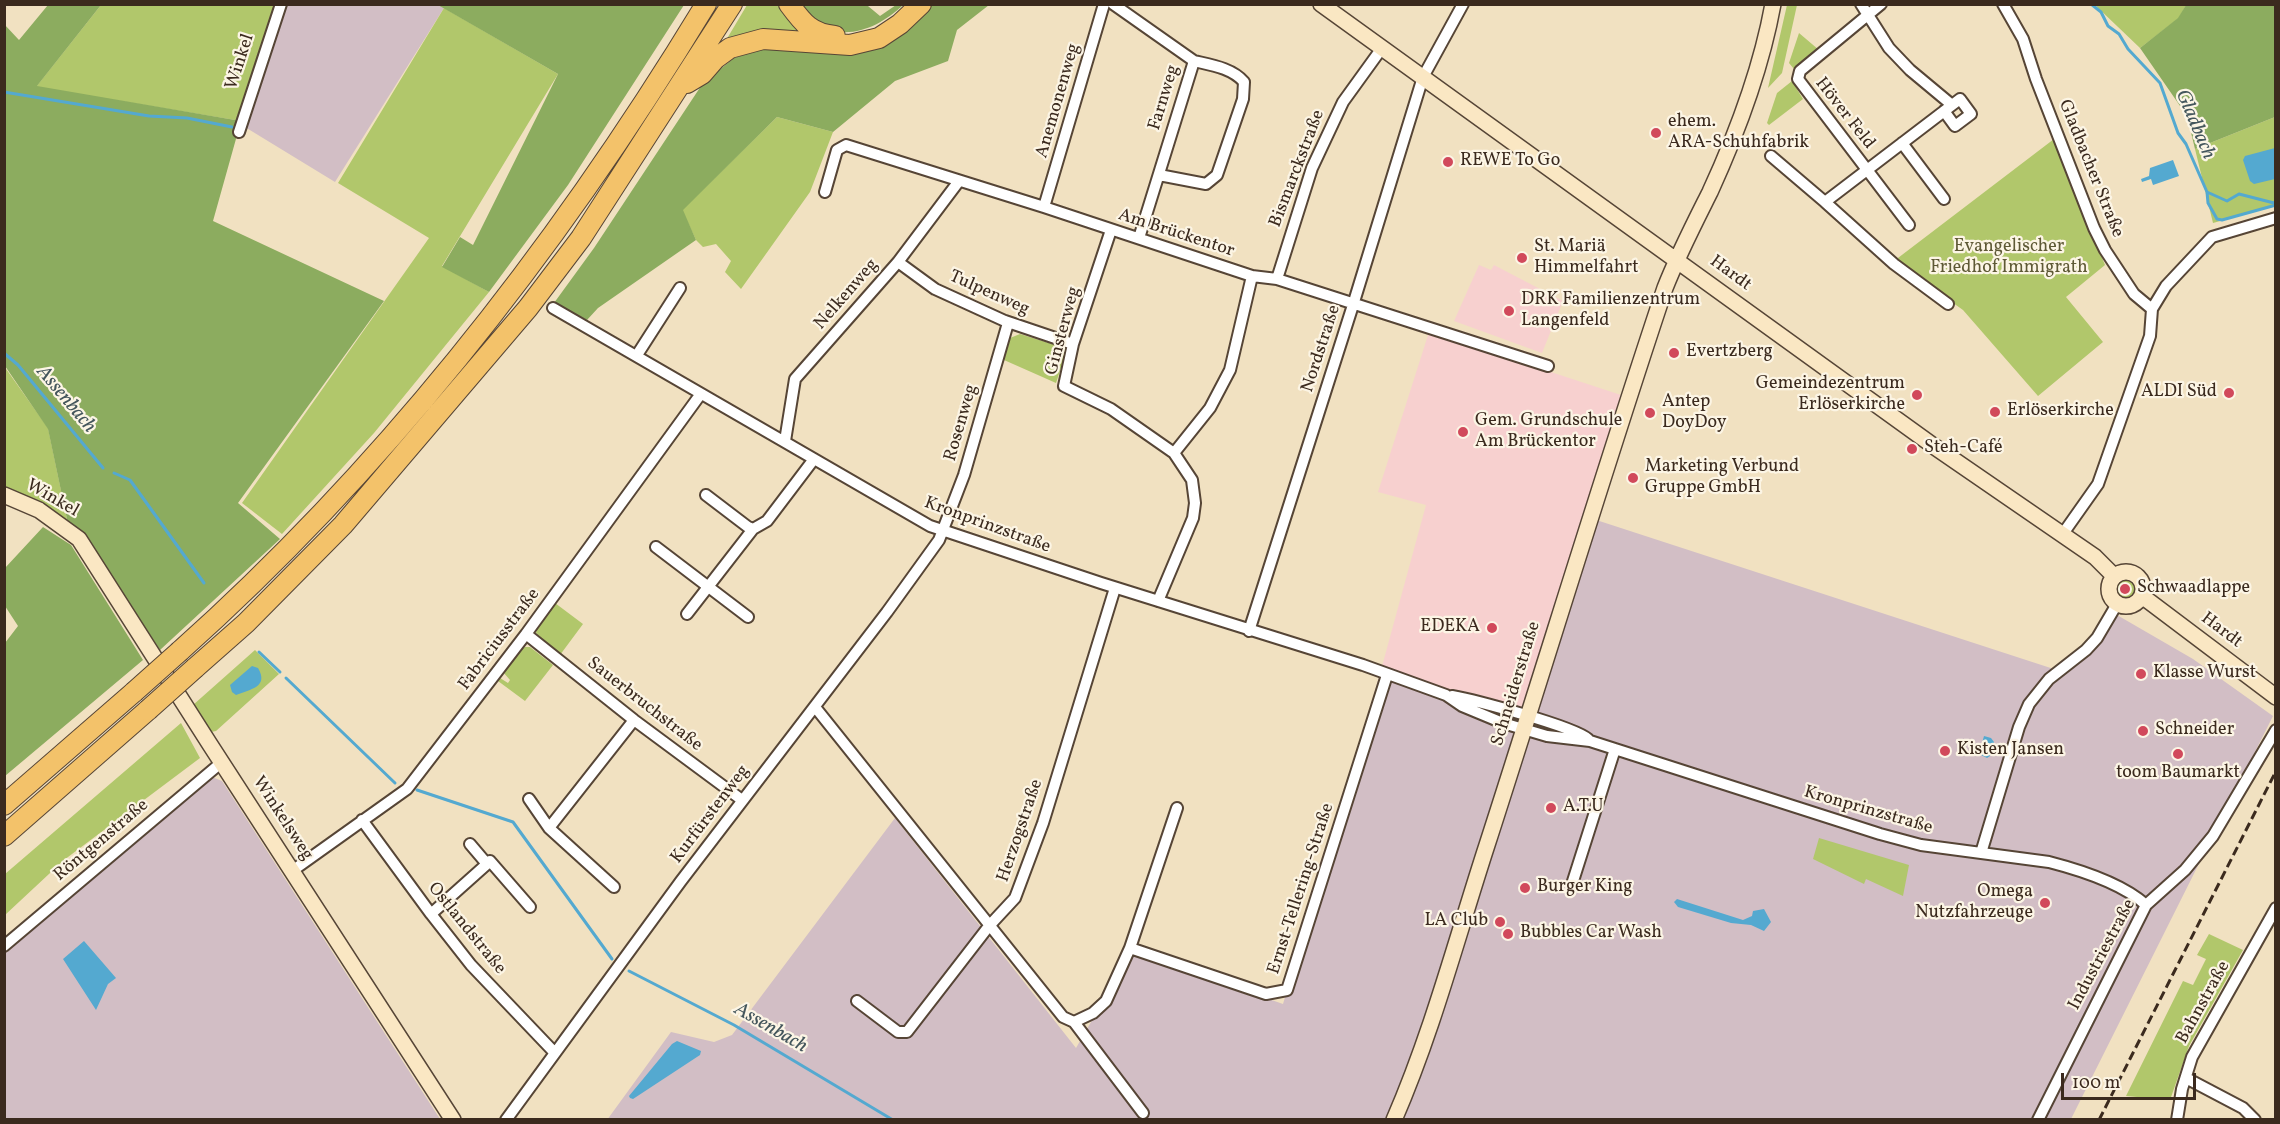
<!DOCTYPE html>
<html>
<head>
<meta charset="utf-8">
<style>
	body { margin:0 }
	#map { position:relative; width:2280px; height:1124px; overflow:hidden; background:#f1e1c1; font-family:Vollkorn,serif }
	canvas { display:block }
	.frame { position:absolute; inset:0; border:6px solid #3b2a1e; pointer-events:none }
	.scale { position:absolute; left:2061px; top:1073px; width:135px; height:27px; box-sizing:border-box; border:3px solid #3b2a1e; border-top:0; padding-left:8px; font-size:18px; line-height:21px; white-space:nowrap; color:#3b2a1e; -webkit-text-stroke:4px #fcf5e5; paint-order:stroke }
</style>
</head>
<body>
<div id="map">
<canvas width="2280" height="1124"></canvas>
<div class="frame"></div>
<div class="scale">100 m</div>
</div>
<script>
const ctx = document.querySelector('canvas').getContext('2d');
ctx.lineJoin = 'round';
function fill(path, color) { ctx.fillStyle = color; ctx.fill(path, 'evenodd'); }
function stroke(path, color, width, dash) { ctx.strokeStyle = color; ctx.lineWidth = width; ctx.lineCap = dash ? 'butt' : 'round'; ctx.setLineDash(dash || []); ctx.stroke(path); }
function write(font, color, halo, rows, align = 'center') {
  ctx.font = font + ' Vollkorn,serif'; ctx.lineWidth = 4.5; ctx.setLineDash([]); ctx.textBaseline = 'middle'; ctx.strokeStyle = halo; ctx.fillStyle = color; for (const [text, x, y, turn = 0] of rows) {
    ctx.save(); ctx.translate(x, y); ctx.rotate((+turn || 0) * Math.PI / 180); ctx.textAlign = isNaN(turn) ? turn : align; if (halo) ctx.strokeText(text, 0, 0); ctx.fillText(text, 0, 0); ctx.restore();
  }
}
fill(new Path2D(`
	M1479 265 1491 270 1494 265 1563 301 1542 353 1454 321Z
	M1429 332 1621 395 1522 720 1381 670 1426 505 1378 492Z`), '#f7d0cf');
fill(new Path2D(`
	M438 4 444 8 335 182 240 124 286 5Z
	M1584 516 2066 673 2117 615 2193 659 2273 716 2071 1119 607 1120 671 1032 714 1042 732 1035 895 818 1076 1048 1132 951 1283 1004 1381 670 1522 720Z
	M212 777 222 781 440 1119 5 1120V939Z`), '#d2bec5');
fill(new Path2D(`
	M101 5H286L241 121 36 87Z
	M747 5H782L810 36 722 47Z
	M1787 5H1797L1782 73 1768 88Z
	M2095 5H2186L2179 18 2140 48Z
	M444 8 558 74 442 266 489 292 374 433 282 534 242 503 429 238 338 183Z
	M1799 33 1819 50 1794 69 1789 63Z
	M1792 81 1803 99 1769 125 1767 123 1777 93Z
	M777 117 833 132 810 192 741 289 725 272 731 261 716 244 703 247 696 240 682 210Z
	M2275 117V206L2213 223 2195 149Z
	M2054 139 2105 265 2066 297 2103 342 2038 396 1963 310 1894 261Z
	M1020 334 1065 348 1066 353 1056 383 1004 360 1010 338Z
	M4 366 48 428 68 524 5 490Z
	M2115 590a11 11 0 1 1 22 0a11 11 0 1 1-22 0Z
	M555 603 583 624 560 655 536 633 537 628Z
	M525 647H530L553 665 525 701 498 681 500 678 508 683 510 680 503 672 519 651Z
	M255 650 279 674 216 731 211 732 193 705Z
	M181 723 200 758 64 860 5 915V874Z
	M1819 838 1909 865 1903 896 1866 879 1864 884 1813 859Z
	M2209 934 2243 950 2189 1046 2170 1100 2126 1096 2183 981 2193 985 2206 959 2197 955Z`), '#b1c76b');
fill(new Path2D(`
	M48 5H101L37 86 241 121 213 221 384 301 238 503 280 539 160 650 83 534 68 524 48 429 5 366 4 24 19 40Z
	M438 5H684L568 185 489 292 442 267 460 237 473 245 558 74Z
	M797 5 868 6 880 16 896 5H903C883 24 855 39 826 29 816 26 805 12 797 5Z
	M928 5H989L957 30 948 61 895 81 833 132 777 117 683 210 696 240 598 308 587 320 554 303 594 248 703 83 734 58 764 48 851 49Z
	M2186 5H2275V117L2195 149 2187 116 2140 48 2178 18Z
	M43 527 71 545 143 660 5 776V643L18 626 5 606V568Z`), '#8cac5f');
fill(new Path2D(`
	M2275 148V179L2254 184 2250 181 2243 160 2245 156Z
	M2173 160 2179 176 2153 185 2151 179 2142 182 2141 179 2149 176 2150 168Z
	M252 666 258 668C269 687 251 689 236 695L232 692 230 685Z
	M1984 736 1991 738 1994 742 1990 756 1987 758 1979 754Z
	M1677 899 1743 920 1752 916 1753 911 1764 909 1771 922 1764 931 1751 925 1731 923 1678 907 1674 902Z
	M84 941 116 978 108 984 96 1010 63 959Z
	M677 1041 701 1051 700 1055 633 1099 630 1098 629 1096 672 1044Z`), '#54a9d0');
stroke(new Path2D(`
	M2091 4 2101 12 2108 26 2119 34 2128 49 2160 83 2178 133 2186 144 2207 192 2208 203 2217 219 2222 220 2276 205
	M4 92 149 116 187 118 232 127
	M2207 192 2227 201 2239 194 2274 203 2276 201
	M4 353 18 365 103 468
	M114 473 130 480 204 583
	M259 652 280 672
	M286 678 395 783
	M417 790 513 822 612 959
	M629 971 734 1025 893 1120`), '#54a9d0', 3);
const street = new Path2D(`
	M1113 4 1194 61 1139 238
	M1861 4 1889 48 1910 70 1952 105
	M1881 4 1800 71 1798 79 1909 225
	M2003 4 2023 39 2036 79 2094 228 2105 250 2134 294 2152 309
	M239 132 281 4
	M1902 143 1944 199
	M1771 156 1825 202 1960 99 1971 114 1955 126 1944 111
	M1159 175 1206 184 1217 175 1243 99 1244 82C1232 68 1211 65 1194 61
	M825 192 837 150 846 145 1044 207 1252 276 1277 279 1548 366
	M1825 202 1894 264 1948 304
	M1044 207 1104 4
	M1111 230 1073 344 1064 386 1111 409 1174 453 1192 480 1195 503 1193 518 1158 601
	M898 262 935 289 1005 321 1073 344
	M1277 279 1312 168 1343 102 1382 48
	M553 308 930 526 1101 583 1363 665 1446 695 1462 706 1503 723 1547 736 1590 741 1880 834 1921 845 2049 862C2080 870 2122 883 2146 905
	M637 355 680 288
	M785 441 795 379 898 262 959 181
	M1174 453 1210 408 1230 370 1252 276
	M706 495 748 527 753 529
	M2062 535 2098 484 2150 336 2152 309 2166 286 2212 237 2276 218
	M656 547 748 617
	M687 614 753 529 767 521 814 459
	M1249 631 1353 305 1423 77 1463 4
	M526 634 634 720 742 800
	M1452 696C1474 700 1573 726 1588 739
	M815 707 1063 1017 1074 1022 1093 1013 1106 1001 1130 948
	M529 799 549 828 614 887
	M1177 808 1130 948 1266 994 1287 990 1387 675
	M362 820 431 914 471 965 554 1052
	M549 828 634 720
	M1981 853 2019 727 2029 704 2049 679 2086 650 2097 638 2117 604
	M487 864 490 861 530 907
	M292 871 407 789 526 634 700 395
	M1573 881 1615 749
	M431 914 487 864 470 844
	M4 946 222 762
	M857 1001 898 1032H907L989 926 1015 898 1043 823 1115 588
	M1074 1022 1143 1113
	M2186 1078 2243 1108 2255 1120
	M506 1120 681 881 887 612 939 540 964 475 1008 323
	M2038 1120 2146 905 2185 870 2213 836 2276 730
	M2177 1120 2182 1089 2192 1057 2276 908`);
const secondary = new Path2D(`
	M1321 4 1935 447 2095 557 2114 576
	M4 495 39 510 79 539 209 743 453 1120
	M2109 589a17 17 0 1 1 34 0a17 17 0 1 1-34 0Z
	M2142 596 2276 697
	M1394 1120C1433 1030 1457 937 1487 845 1547 659 1603 473 1665 288 1678 255 1694 224 1710 192 1738 131 1761 70 1773 4`);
const highway = new Path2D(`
	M789 4C803 23 811 34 835 36
	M687 83 702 74 715 59 730 48 763 39 850 45 879 38 900 24 921 4
	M180 651C388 465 561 243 706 4
	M195 668 246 623 343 525 528 308 581 238 732 4
	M4 805 134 692
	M4 836 148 710`);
stroke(street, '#564536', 14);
stroke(secondary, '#564536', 18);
stroke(highway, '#564536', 22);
stroke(street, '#fff', 10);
stroke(secondary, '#fae7c3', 15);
stroke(highway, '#f3c26a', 20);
stroke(new Path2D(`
	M2099 1120 2276 771`), '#3b2a1e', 3, [9, 4.5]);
const highwayBridge = new Path2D(`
	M134 692 180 651
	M148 710 195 668`);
stroke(highwayBridge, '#564536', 22, []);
stroke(highwayBridge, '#f3c26a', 20);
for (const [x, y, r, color] of [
	[1656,133,6,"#d1495b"],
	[1448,162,6,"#d1495b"],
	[1522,258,6,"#d1495b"],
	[1509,311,6,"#d1495b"],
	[1674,353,6,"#d1495b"],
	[2229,393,6,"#d1495b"],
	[1917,395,6,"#d1495b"],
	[1995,412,6,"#d1495b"],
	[1650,413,6,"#d1495b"],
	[1463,432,6,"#d1495b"],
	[1912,449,6,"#d1495b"],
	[1633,478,6,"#d1495b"],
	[2125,589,6,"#d1495b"],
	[1492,628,6,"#d1495b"],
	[2141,674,6,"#d1495b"],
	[2143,731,6,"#d1495b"],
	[1945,751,6,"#d1495b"],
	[2178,754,6,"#d1495b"],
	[1551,808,6,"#d1495b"],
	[1525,888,6,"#d1495b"],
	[2045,903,6,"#d1495b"],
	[1500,922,6,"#d1495b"],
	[1508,934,6,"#d1495b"]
]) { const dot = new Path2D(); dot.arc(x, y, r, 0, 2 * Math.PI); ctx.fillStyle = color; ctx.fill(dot); stroke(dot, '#fcf5e5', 2); }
write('18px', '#3b2a1e', '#fcf5e5', [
	["Winkel",241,62,-72],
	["Farnweg",1165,98,-73],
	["Anemonenweg",1059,101,-74],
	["Höver Feld",1844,114,52],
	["Bismarckstraße",1298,169,-69],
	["Gladbacher Straße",2090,169,68],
	["Am Brückentor",1176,234,18],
	["Hardt",1730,274,36],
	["Tulpenweg",989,294,24],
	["Nelkenweg",847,295,-49],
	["Ginsterweg",1064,331,-75],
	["Nordstraße",1322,349,-72],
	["Rosenweg",962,423,-74],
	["Winkel",52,499,30],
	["Kronprinzstraße",987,526,20],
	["Hardt",2221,631,37],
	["Fabriciusstraße",500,640,-53],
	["Schneiderstraße",1517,684,-73],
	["Sauerbruchstraße",644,705,38],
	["Kronprinzstraße",1868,811,16],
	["Kurfürstenweg",711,815,-53],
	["Winkelsweg",282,819,57],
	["Herzogstraße",1021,831,-71],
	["Röntgenstraße",102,841,-40],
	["Ernst-Tellering-Straße",1302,889,-72],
	["Ostlandstraße",466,929,51],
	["Industriestraße",2103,955,-62],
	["Bahnstraße",2204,1003,-61]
]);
write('18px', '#3b2a1e', '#fcf5e5', [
	["ehem.",1668,123],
	["ARA-Schuhfabrik",1668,144],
	["REWE To Go",1460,162],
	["St. Mariä",1534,248],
	["Himmelfahrt",1534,269],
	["DRK Familienzentrum",1521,301],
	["Langenfeld",1521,322],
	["Evertzberg",1686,353],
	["Gemeindezentrum",1905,385,"right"],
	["Erlöserkirche",1905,406,"right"],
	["ALDI Süd",2217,393,"right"],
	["Antep",1662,403],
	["DoyDoy",1662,424],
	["Erlöserkirche",2007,412],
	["Gem. Grundschule",1475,422],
	["Am Brückentor",1475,443],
	["Steh-Café",1924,449],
	["Marketing Verbund",1645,468],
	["Gruppe GmbH",1645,489],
	["Schwaadlappe",2137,589],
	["EDEKA",1480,628,"right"],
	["Klasse Wurst",2153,674],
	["Schneider",2155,731],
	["Kisten Jansen",1957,751],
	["toom Baumarkt",2178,774,"center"],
	["A.T.U",1563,808],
	["Burger King",1537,888],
	["Omega",2033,893,"right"],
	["Nutzfahrzeuge",2033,914,"right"],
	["LA Club",1488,922,"right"],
	["Bubbles Car Wash",1520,934]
], 'left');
write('18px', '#5e5935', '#fcf5e5', [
	["Evangelischer",2009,248],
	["Friedhof Immigrath",2009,269]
]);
write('italic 20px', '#44565c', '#fcf5e5', [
	["Gladbach",2194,125,67],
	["Assenbach",65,400,50],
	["Assenbach",770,1029,30]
]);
</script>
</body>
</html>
